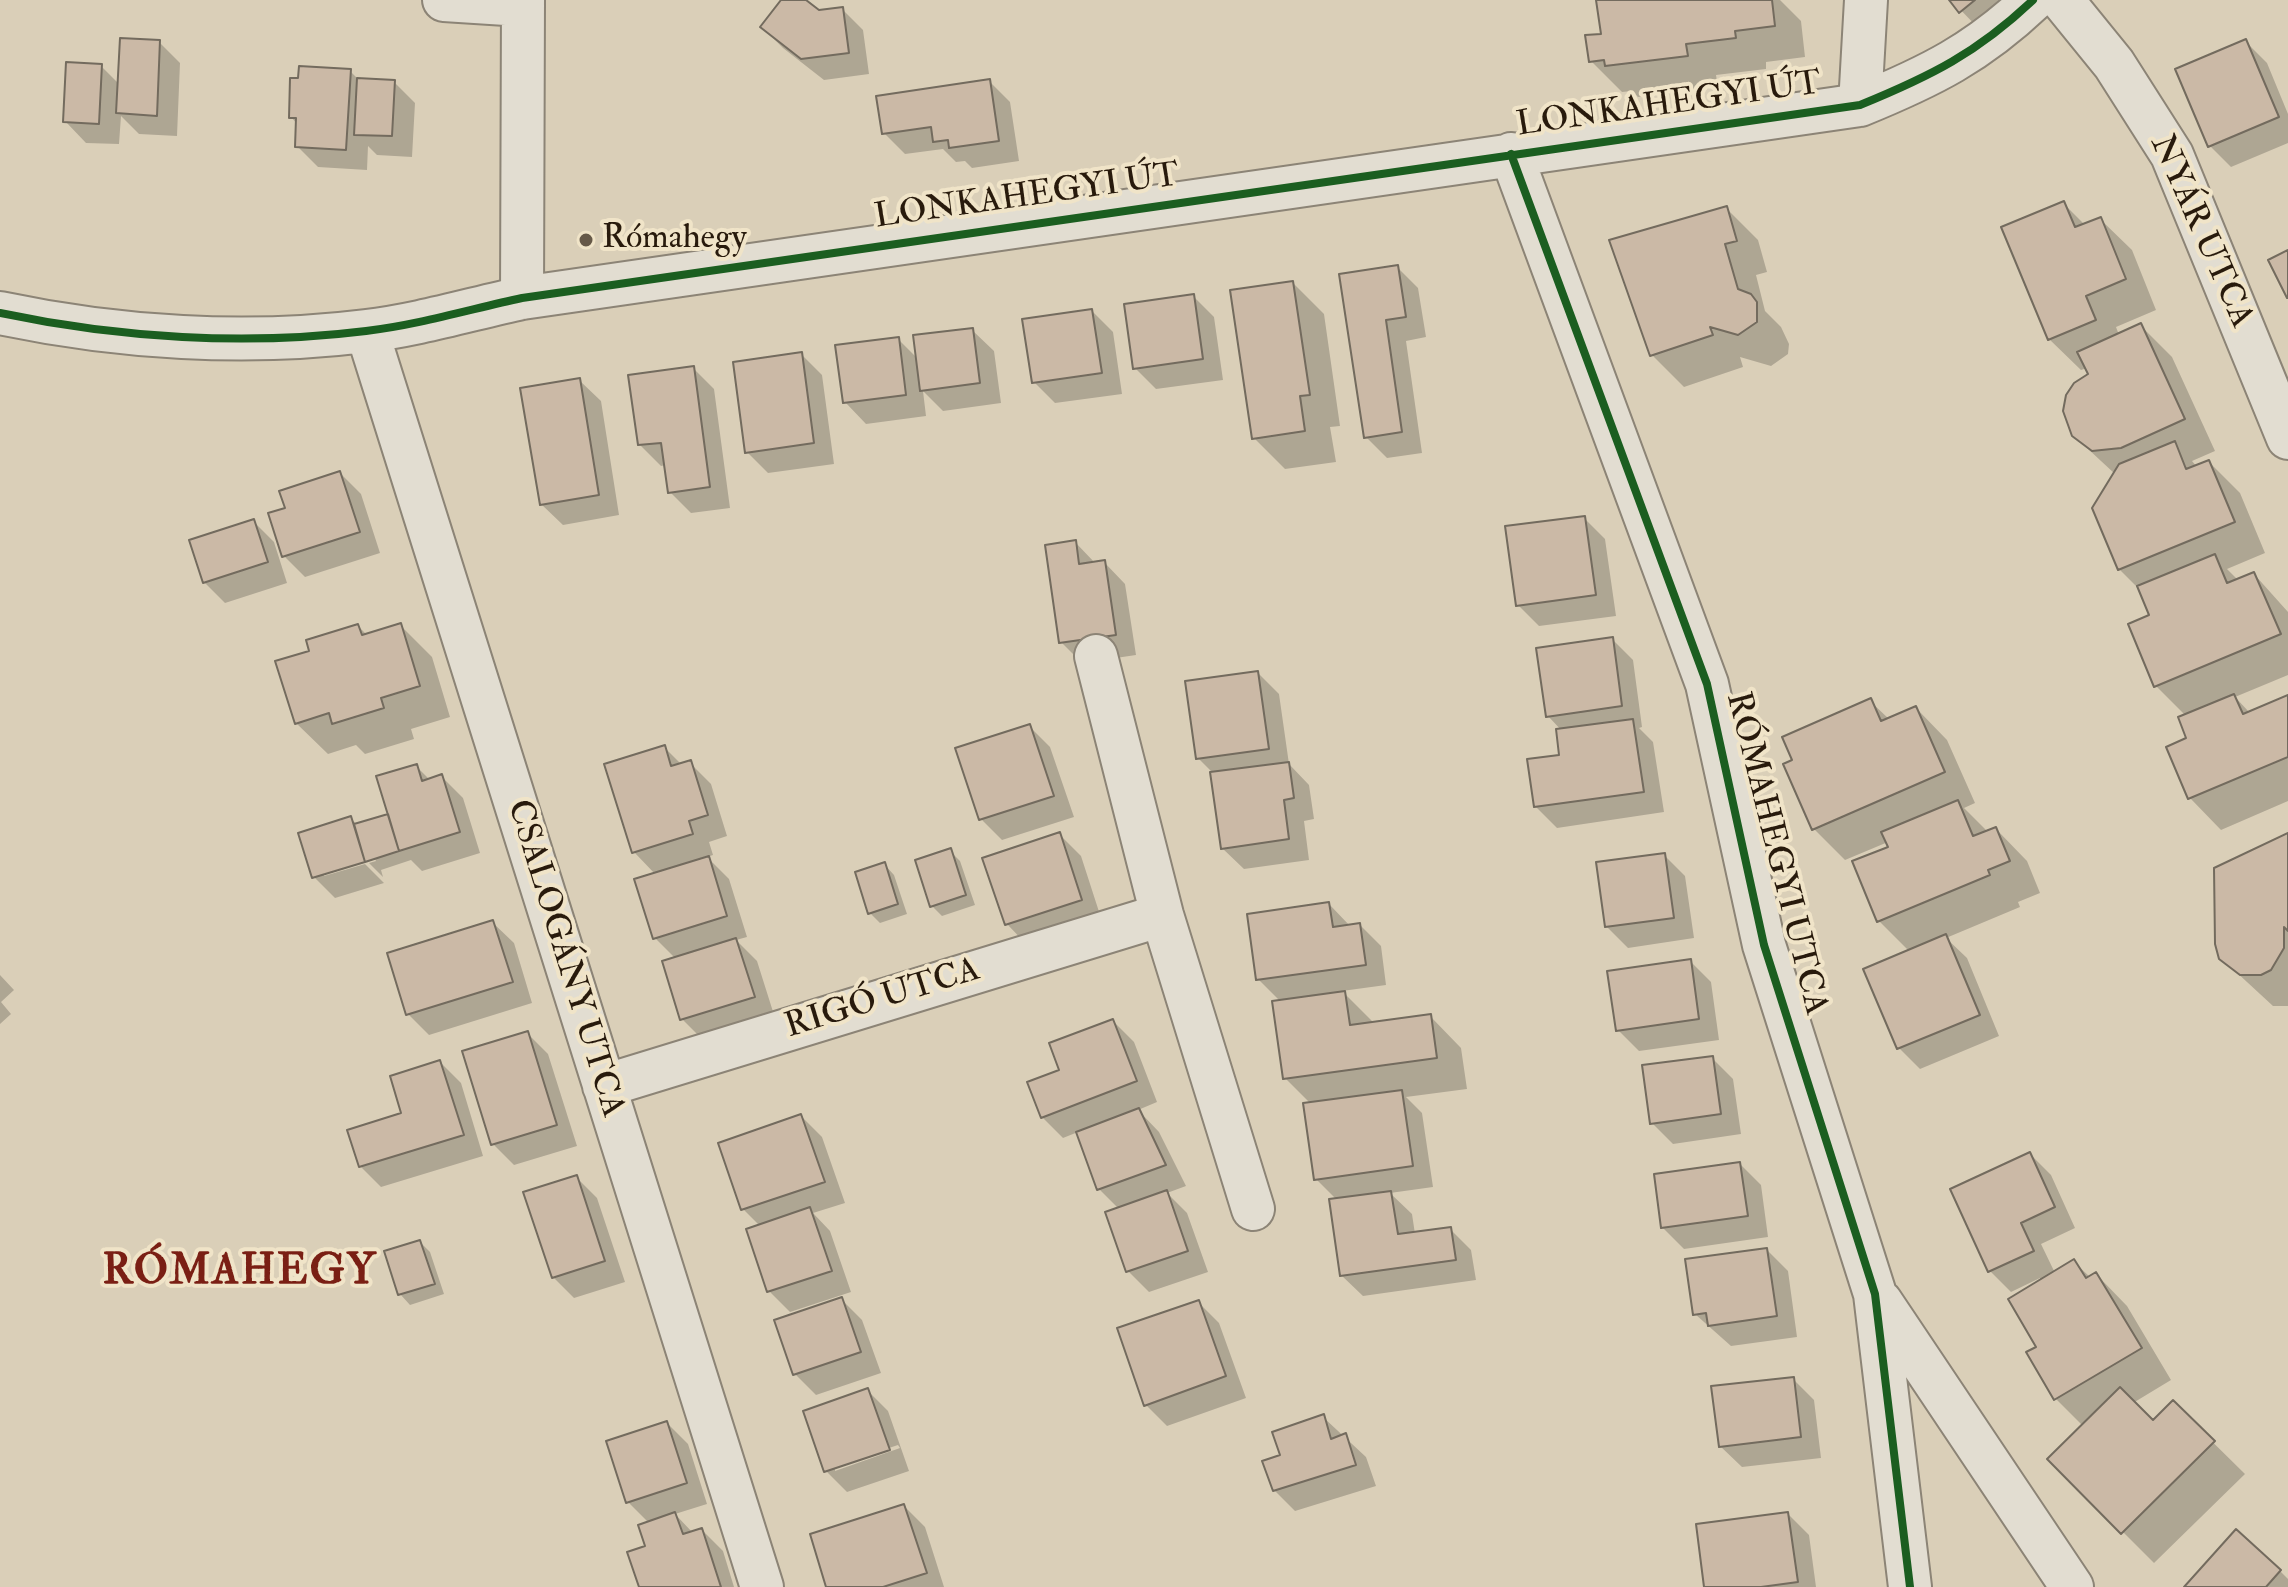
<!DOCTYPE html>
<html>
<head>
<meta charset="utf-8">
<style>
	body { margin:0 }
	canvas { display:block; background:#dacfb8 }
</style>
</head>
<body>
<canvas width="2288" height="1587"></canvas>
<script>
const ctx = document.querySelector('canvas').getContext('2d');
ctx.lineJoin = 'round';
function fill(path, color) { ctx.fillStyle = color; ctx.fill(path, 'evenodd'); }
function stroke(path, color, width, dash) { ctx.strokeStyle = color; ctx.lineWidth = width; ctx.lineCap = dash ? 'butt' : 'round'; ctx.setLineDash(dash || []); ctx.stroke(path); }
function write(font, color, halo, rows, align = 'center') {
  ctx.font = font + ' "IM FELL Double Pica",serif'; ctx.lineWidth = 8; ctx.setLineDash([]); ctx.textBaseline = 'middle'; ctx.strokeStyle = halo; ctx.fillStyle = color; for (const [text, x, y, turn = 0] of rows) {
    ctx.save(); ctx.translate(x, y); ctx.rotate((+turn || 0) * Math.PI / 180); ctx.textAlign = isNaN(turn) ? turn : align; if (halo) ctx.strokeText(text, 0, 0); ctx.fillText(text, 0, 0); ctx.restore();
  }
}
fill(new Path2D(`
	M784 0H803L818 12 842 9 863 30 869 74 824 80 783 48 762 27Z
	M1598 0H1780L1801 21 1805 57 1766 62V69L1716 75 1718 87 1638 97 1632 91 1622 92 1591 61 1603 36Z
	M1951 0H2021L1982 32Z
	M159 42 180 63 177 136 139 134 121 116 119 144 86 143 65 121 101 66 119 84Z
	M2246 42 2267 63 2288 114V143L2231 167 2210 146Z
	M350 71 359 80 394 82 415 103 412 157 377 155 368 146 367 170 318 167 297 146 298 125 291 117Z
	M989 81 1010 102 1019 161 972 168 965 161 956 162 943 149 905 154 884 133Z
	M2064 204 2085 225 2100 219 2132 250 2156 310 2116 327 2119 335 2140 325 2172 357 2215 451 2192 461 2197 467 2209 462 2240 493 2265 553 2227 569 2238 580 2254 574 2288 612V675L2235 697 2250 713 2288 697V801L2221 830 2190 798 2186 716 2156 686 2152 616 2141 591 2119 569 2115 474 2073 435 2090 374 2087 368 2081 370 2049 339Z
	M1727 209 1758 240 1767 272 1756 275 1765 311 1781 327 1789 344 1788 354 1771 366 1740 357 1743 367 1684 387 1652 355Z
	M1397 267 1418 288 1426 337 1406 341 1422 453 1387 458 1366 437 1342 276Z
	M1293 283 1324 314 1340 426 1330 427 1336 462 1285 469 1254 438Z
	M1193 296 1214 317 1223 380 1156 389 1135 368Z
	M1092 311 1113 332 1122 394 1055 403 1034 382Z
	M972 330 994 351 1001 403 943 411 923 391 926 416 866 424 845 402 898 339 918 359Z
	M801 354 822 375 834 464 768 473 747 452Z
	M693 368 714 389 730 508 691 513 670 492 666 465 661 466 640 445Z
	M579 380 601 401 619 515 563 525 541 504Z
	M340 473 361 494 380 553 305 577 284 556 287 509Z
	M1584 518 1605 539 1616 616 1539 626 1518 605Z
	M253 521 274 542 287 583 225 603 204 582Z
	M1075 542 1096 564 1104 562 1125 584 1136 655 1082 663 1061 642Z
	M400 625 432 657 450 717 411 729 414 739 365 754 356 745 328 754 296 723 312 653 358 626 367 635Z
	M1612 639 1633 660 1642 727 1639 728 1653 742 1664 812 1557 828 1536 807 1561 757 1562 731 1548 716Z
	M1258 673 1279 694 1289 764 1309 785 1314 819 1304 821 1309 860 1244 869 1222 848 1211 771 1198 758Z
	M1870 701 1890 720 1916 708 1947 740 1975 803 1964 808 1988 832 1996 829 2027 861 2040 893 2018 902 2020 907 1946 938 1967 958 1999 1036 1920 1069 1899 1048 1910 952 1879 921 1890 848 1888 842 1845 860 1814 829Z
	M1029 726 1050 747 1074 817 1002 840 981 819Z
	M664 747 682 765 690 763 711 784 727 836 709 842 713 855 707 857 729 879 747 937 736 940 757 961 775 1018 703 1040 682 1019 665 963 676 959 655 938 656 875 634 852Z
	M416 766 430 780 442 777 463 798 480 853 422 871 411 860 381 870 383 877 369 863 376 861 374 857 361 860 324 872V876L365 864 384 883 335 898 314 877 351 818 357 825 390 815Z
	M1060 835 1081 856 1102 921 1028 946 1007 924Z
	M2288 835V1006H2273L2221 958Z
	M950 851 960 861 975 905 942 916 932 906Z
	M1664 855 1685 876 1694 938 1628 948 1607 927Z
	M884 864 894 875 907 914 880 923 870 913Z
	M1329 904 1351 927 1360 925 1381 946 1386 985 1342 991 1375 1024 1430 1016 1461 1048 1467 1089 1406 1097 1422 1113 1433 1187 1390 1193 1412 1214 1415 1234 1450 1229 1471 1250 1476 1280 1363 1296 1341 1275 1337 1200 1316 1179 1311 1104 1285 1078 1281 1002 1258 979Z
	M492 922 514 943 532 1003 429 1035 408 1014Z
	M1690 961 1711 982 1719 1040 1639 1051 1618 1030Z
	M0 975 14 990 1 1002 11 1014 0 1024Z
	M1113 1021 1134 1042 1157 1102 1138 1110 1159 1132 1186 1186 1167 1193 1187 1213 1208 1272 1149 1292 1128 1271 1119 1209 1099 1189 1078 1132 1063 1138 1042 1117 1061 1071Z
	M527 1033 548 1054 577 1146 514 1165 493 1144Z
	M1712 1058 1733 1079 1741 1134 1673 1144 1652 1123Z
	M440 1062 461 1083 483 1156 381 1187 360 1166 404 1115Z
	M801 1116 822 1137 845 1203 813 1213 830 1231 851 1292 790 1312 769 1291 760 1226 743 1209Z
	M2030 1154 2051 1175 2075 1228 2041 1244 2055 1273 2074 1262 2091 1278 2096 1274 2127 1306 2171 1380 2133 1403 2153 1423 2173 1403 2245 1474 2154 1563 2050 1459 2083 1426 2056 1399 2039 1348 2040 1278 2011 1292 1990 1271Z
	M1740 1164 1761 1185 1768 1237 1684 1249 1663 1228Z
	M576 1177 597 1198 625 1282 574 1298 553 1277Z
	M420 1242 430 1252 444 1294 410 1305 400 1294 387 1253Z
	M1767 1250 1788 1271 1797 1337 1731 1346 1695 1314Z
	M841 1299 862 1320 881 1373 816 1395 795 1374 777 1321Z
	M1198 1302 1219 1323 1246 1398 1167 1426 1146 1405Z
	M1793 1379 1814 1400 1821 1458 1742 1467 1720 1446Z
	M867 1390 888 1411 909 1471 847 1492 826 1471ZM898 1445 900 1448 835 1471V1466Z
	M1323 1417 1366 1457 1376 1486 1295 1511 1274 1490 1283 1456Z
	M667 1423 688 1444 707 1504 675 1514 693 1533 702 1530 723 1551 734 1587H641L649 1523 627 1501Z
	M904 1506 925 1527 944 1587H829Z
	M1788 1514 1809 1535 1816 1587H1706Z
	M2280 1571 2288 1579V1587H2187Z`), '#0003');
const building = new Path2D(`
	M781 0H806L819 10 843 7 849 53 801 59 760 27Z
	M1596 0H1772L1775 26 1735 31 1736 38 1686 44 1688 56 1605 66 1604 60 1589 62 1585 35 1601 34Z
	M1949 0H1975L1959 13Z
	M120 38 160 40 157 116 116 113Z
	M2246 39 2279 117 2208 147 2175 69Z
	M66 62 102 64 99 124 63 122Z
	M299 66 351 69 346 150 295 147 296 118H289L290 78H298Z
	M357 78 395 80 392 136 354 135Z
	M990 79 999 141 949 148 948 140 933 142 931 127 882 134 876 96Z
	M2064 201 2075 227 2101 217 2126 279 2086 296 2096 320 2048 340 2001 227Z
	M1727 206 1737 241 1725 244 1738 289 1751 294 1757 302V322L1738 335 1710 327 1713 335 1650 356 1609 240Z
	M2288 250V298H2287L2268 260Z
	M1398 265 1406 317 1386 320 1402 432 1364 438 1339 274Z
	M1293 281 1310 395 1300 396 1305 431 1252 439 1230 290Z
	M1194 294 1203 359 1133 369 1124 304Z
	M1092 309 1102 373 1032 383 1022 319Z
	M2141 323 2185 419 2121 448 2092 451 2072 436 2063 411 2066 395 2074 383 2088 374 2077 352Z
	M973 328 980 383 920 391 913 335Z
	M899 337 906 395 843 403 835 345Z
	M802 352 814 443 745 453 733 362Z
	M694 366 710 487 668 493 661 443 638 445 628 375Z
	M580 378 599 495 540 505 520 388Z
	M2175 441 2186 469 2209 460 2235 522 2118 570 2092 508 2119 464Z
	M340 471 360 532 282 557 268 513 285 508 279 491Z
	M1585 516 1596 595 1516 606 1505 526Z
	M254 519 268 562 203 583 189 540Z
	M1076 540 1079 564 1105 560 1116 635 1059 643 1045 545Z
	M2215 554 2227 583 2254 572 2281 634 2154 687 2128 624 2149 615 2137 586Z
	M401 623 420 686 381 698 384 708 332 724 329 713 295 724 275 661 309 651 306 640 358 624 362 635Z
	M1613 637 1622 706 1546 717 1536 648Z
	M1258 671 1269 749 1196 759 1185 681Z
	M2234 694 2243 714 2288 695V757L2188 799 2166 747 2186 738 2178 717Z
	M1871 698 1881 721 1916 706 1945 772 1812 830 1783 764 1792 760 1782 737Z
	M1633 719 1644 792 1534 807 1527 759 1559 755 1556 729Z
	M1030 724 1054 796 979 820 955 748Z
	M665 745 671 766 691 760 708 815 689 821 693 834 632 853 604 764Z
	M1289 762 1294 798 1284 800 1289 839 1221 849 1210 772Z
	M417 764 422 781 442 774 460 832 399 851 376 776Z
	M1958 800 1973 836 1996 827 2010 861 1988 870 1990 875 1877 922 1852 861 1888 847 1881 832Z
	M388 814 399 851 365 862 354 824Z
	M351 816 365 862 312 878 298 833Z
	M1060 832 1082 900 1005 925 982 858Z
	M2288 833V931L2284 927V948L2271 970 2261 975H2240L2219 959 2215 944 2214 868Z
	M951 848 966 895 930 907 915 860Z
	M1665 853 1674 918 1605 927 1596 862Z
	M709 856 727 916 653 939 634 879Z
	M885 862 898 904 868 914 855 872Z
	M1329 902 1333 927 1360 923 1366 965 1256 980 1247 914Z
	M493 920 513 982 406 1015 387 953Z
	M1946 934 1980 1015 1897 1049 1863 969Z
	M736 938 755 997 680 1020 662 961Z
	M1691 959 1699 1019 1616 1031 1607 971Z
	M1345 991 1350 1025 1431 1014 1437 1058 1283 1079 1272 1001Z
	M1113 1019 1137 1081 1041 1118 1027 1082 1059 1070 1049 1043Z
	M528 1031 557 1125 491 1145 462 1051Z
	M1713 1056 1721 1114 1650 1124 1642 1065Z
	M440 1060 464 1135 359 1167 347 1130 401 1113 390 1076Z
	M1402 1090 1413 1166 1314 1180 1303 1103Z
	M1139 1108 1166 1165 1097 1190 1076 1132Z
	M801 1114 825 1182 741 1210 718 1143Z
	M2030 1152 2055 1207 2021 1223 2034 1251 1988 1272 1950 1189Z
	M1740 1162 1748 1216 1661 1228 1654 1174Z
	M577 1175 605 1261 552 1278 523 1192Z
	M1167 1190 1188 1251 1126 1272 1105 1212Z
	M1391 1191 1398 1234 1451 1227 1456 1260 1340 1276 1329 1199Z
	M810 1207 832 1271 767 1292 746 1229Z
	M420 1240 435 1284 398 1295 384 1251Z
	M1767 1248 1777 1316 1708 1326 1706 1313 1693 1315 1685 1259Z
	M2074 1259 2086 1278 2096 1272 2142 1348 2054 1400 2026 1352 2036 1347 2008 1299Z
	M842 1297 861 1352 793 1375 774 1320Z
	M1199 1300 1226 1376 1144 1406 1117 1328Z
	M1794 1377 1801 1437 1719 1447 1711 1386Z
	M2120 1387 2153 1420 2173 1400 2215 1441 2121 1534 2047 1459Z
	M868 1388 890 1450 824 1472 803 1411Z
	M1324 1414 1331 1439 1346 1433 1356 1465 1273 1491 1262 1461 1280 1455 1272 1432Z
	M667 1421 687 1483 626 1503 606 1441Z
	M904 1504 927 1573 883 1587H826L810 1534Z
	M675 1512 683 1534 702 1528 721 1587H639L627 1552 645 1546 638 1525Z
	M1788 1512 1798 1582 1761 1587H1704L1696 1524Z
	M2236 1529 2281 1570 2266 1587H2184Z`);
fill(building, '#cbb9a6');
stroke(building, '#736b5e', 2);
const street = new Path2D(`
	M444 0 522 5
	M2062 0 2114 64 2172 155 2288 438
	M1860 105 1866 0
	M1511 154 1707 684 1764 945 1875 1294 1910 1587
	M522 298 523 0
	M0 313C118 338 246 346 366 331 418 325 471 309 522 298L1860 105C1931 76 1977 53 2033 0
	M367 331 762 1587
	M1096 656 1162 915 1253 1209
	M604 1086 1162 915
	M1881 1302 2072 1587`);
stroke(street, '#8c8476', 46);
stroke(street, '#e2ddd1', 42);
stroke(new Path2D(`
	M1511 154 1707 684 1764 945 1875 1294 1910 1587
	M0 313C118 338 246 346 366 331 418 325 471 309 522 298L1860 105C1931 76 1977 53 2033 0`), '#1b5e20', 8);
for (const [x, y, r, color] of [
	[586,240,8,"#665948"]
]) { const dot = new Path2D(); dot.arc(x, y, r, 0, 2 * Math.PI); ctx.fillStyle = color; ctx.fill(dot); stroke(dot, '#f0e4c8', 3); }
write('34px', '#281a0c', '#f0e4c8', [
	["LONKAHEGYI ÚT",1669,106,-8],
	["LONKAHEGYI ÚT",1027,198,-8],
	["NYÁR UTCA",2200,232,66],
	["RÓMAHEGYI UTCA",1775,854,76],
	["CSALOGÁNY UTCA",564,959,73],
	["RIGÓ UTCA",883,1000,-17]
]);
write('34px', '#281a0c', '#f0e4c8', [
	["Rómahegy",602,240]
], 'left');
ctx.letterSpacing = '2px';
write('bold 42px', '#7a1f14', '#f0e4c8', [
	["RÓMAHEGY",240,1274]
]);
ctx.letterSpacing = '0px';
</script>
</body>
</html>
